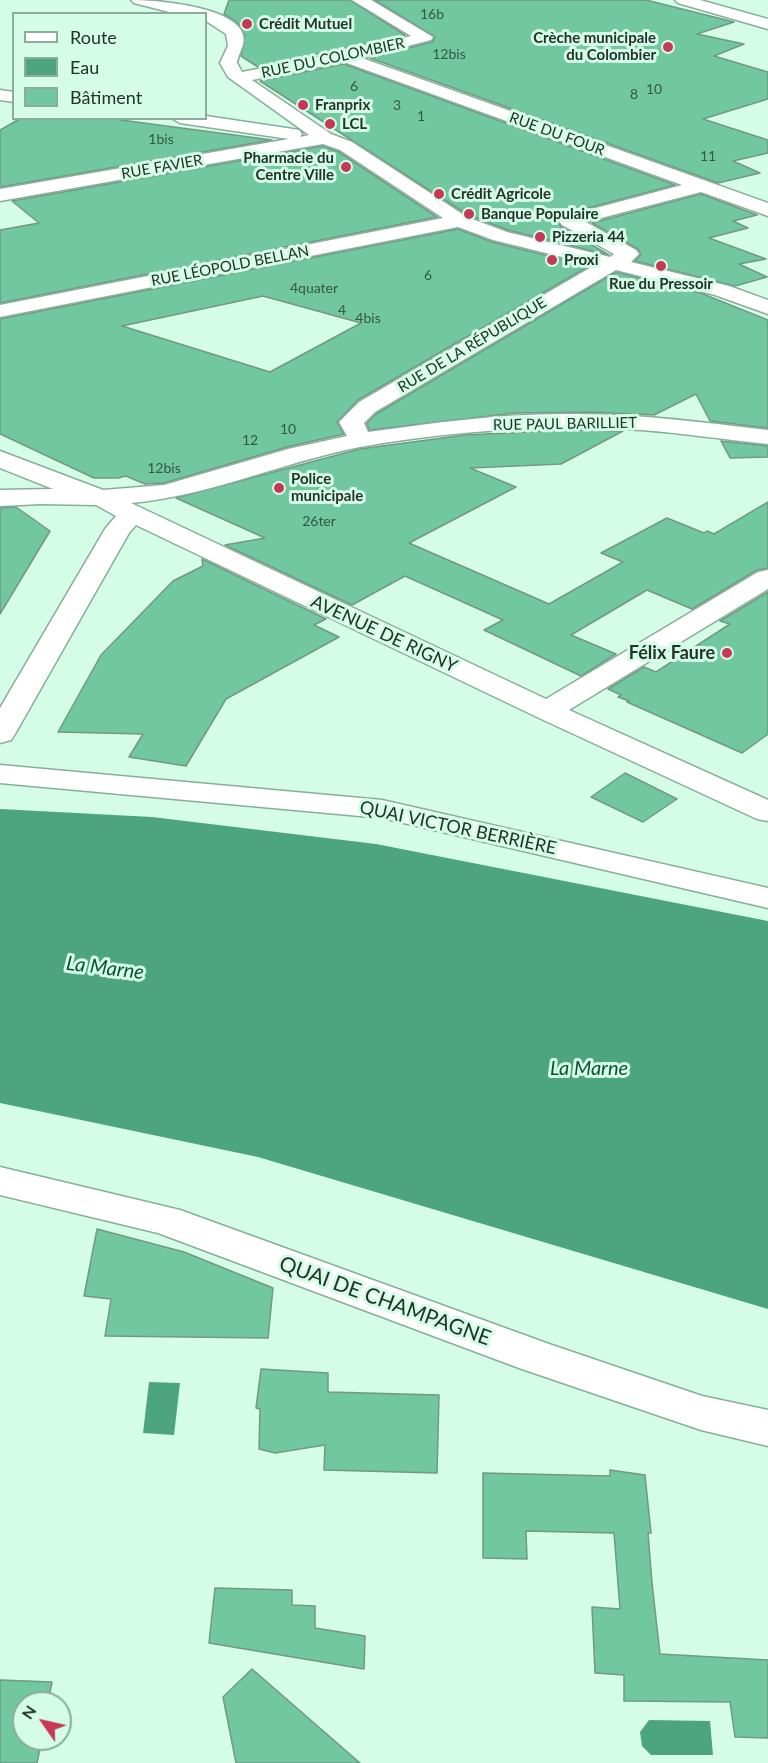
<!DOCTYPE html>
<html>
<head>
<meta charset="utf-8">
<style>
	body { margin:0 }
	#map { position:relative; width:768px; height:1763px; overflow:hidden; background:#d4fce7; font-family:Lato,sans-serif }
	canvas { display:block }
	.legend { position:absolute; left:12px; top:12px; width:195px; height:108px; box-sizing:border-box; background:#d4fce7; border:2px solid #8dac9c; margin:0; padding:8px 10px; list-style:none; font-size:18px; color:#23332b }
	.legend li { display:flex; align-items:center; gap:12px; height:30px }
	.legend b { width:30px; border:2px solid #8dac9c }
	.north { position:absolute; left:12px; top:1691px; width:60px; height:60px; box-sizing:border-box; background:#d4fce7; border:2px solid #8dac9c; border-radius:50%; rotate:304deg; font-size:16px; font-weight:700; line-height:24px; text-align:center; color:#23332b }
	.north::after { content:''; display:block; margin:auto; width:21px; height:27px; background:#c73856; clip-path:polygon(50% 0,100% 100%,50% 72%,0 100%) }
</style>
</head>
<body>
<div id="map">
<canvas width="768" height="1763"></canvas>
<ul class="legend">
<li><b style="height:8px;background:#fff"></b>Route</li>
<li><b style="height:16px;background:#4da57f"></b>Eau</li>
<li><b style="height:16px;background:#70c7a0"></b>Bâtiment</li>
</ul>
<div class="north">N</div>
</div>
<script>
const ctx = document.querySelector('canvas').getContext('2d');
ctx.lineJoin = 'round';
function fill(path, color) { ctx.fillStyle = color; ctx.fill(path, 'evenodd'); }
function stroke(path, color, width, dash) { ctx.strokeStyle = color; ctx.lineWidth = width; ctx.lineCap = dash ? 'butt' : 'round'; ctx.setLineDash(dash || []); ctx.stroke(path); }
function write(font, color, halo, rows, align = 'center') {
  ctx.font = font + ' Lato,sans-serif'; ctx.lineWidth = 6; ctx.setLineDash([]); ctx.textBaseline = 'middle'; ctx.strokeStyle = halo; ctx.fillStyle = color; for (const [text, x, y, turn = 0] of rows) {
    ctx.save(); ctx.translate(x, y); ctx.rotate((+turn || 0) * Math.PI / 180); ctx.textAlign = isNaN(turn) ? turn : align; if (halo) ctx.strokeText(text, 0, 0); ctx.fillText(text, 0, 0); ctx.restore();
  }
}
fill(new Path2D(`
	M0 809 152 817 376 844 768 921V1309L258 1157 0 1103Z
	M149 1382 180 1383 174 1435 143 1433Z
	M649 1720 710 1721 713 1755H651L642 1746 640 1732Z`), '#4da57f');
const building = new Path2D(`
	M229 0H350L405 35 258 67 241 56 245 36 237 22 224 14Z
	M375 0H646L734 22 697 34 744 44 714 56 768 72V99L703 119 768 140V153L733 161 760 173 718 183 370 58 432 42 435 37Z
	M344 64 675 185 561 215 557 220 561 227 609 255 508 230 468 215 260 81Z
	M21 118H106L272 140 0 187V130Z
	M323 146 339 152 437 217 0 303V230L39 223 12 201Z
	M701 194 757 215 733 221 748 228 709 238 766 259 739 264 767 277 735 286 635 261 641 254 638 249 592 223Z
	M458 229 492 242 589 266 358 400 337 422 344 434 287 447 164 483 145 484 126 476 118 478H94L0 434V319ZM263 296 361 323 270 372 122 326Z
	M616 272 703 294 768 320V428L710 421 696 394 654 415 590 412 515 413 369 430 367 423 376 414Z
	M571 430 623 431 561 464 470 468 516 487 409 543 549 604 623 562 601 553 667 518 704 533 707 531 714 534 768 502V568L757 570 692 609 647 590 571 635 616 654 581 676 484 630 503 620 405 576 352 605 225 545 265 538 176 498 360 449 465 435Z
	M721 441 768 446V457L730 458Z
	M16 507 50 531 0 614V508Z
	M202 559 326 619 314 625 339 637 226 699 186 766 129 757 143 734 58 732 101 655 173 581 203 566Z
	M768 592V734L742 753 627 702 629 701 618 697 621 695 608 689 644 667 656 672 730 624 720 621Z
	M625 773 677 799 643 822 591 797Z
	M97 1229 184 1252 273 1288 268 1338 105 1336 111 1299 84 1296Z
	M261 1369 328 1373V1392L439 1395 437 1473 324 1470 325 1445 275 1453 259 1449 260 1409 256 1408Z
	M610 1470 645 1475 651 1533H648L652 1583 660 1654 768 1660V1738L735 1737 730 1702 624 1701V1675L595 1673 592 1607 620 1609 614 1533 526 1531 527 1559 483 1558V1473L610 1476Z
	M215 1588 292 1590V1605L315 1606V1628L365 1636 364 1669 209 1643Z
	M252 1669 360 1763H236L223 1697Z
	M0 1680 52 1682 48 1703H24V1739H42L37 1763H0Z`);
fill(building, '#70c7a0');
stroke(building, '#739886', 1.5);
const street = new Path2D(`
	M131 0C156 0 230 6 242 32 247 44 239 51 237 63L242 72 345 52 411 36 352 0H371L433 37 431 40 362 58 768 203V216L701 192 586 222 636 250 639 254 631 262 729 286 768 300V314L715 295 616 270 375 412 364 423 368 432C433 423 498 414 564 414 632 413 700 422 768 430V444C726 440 684 433 641 430 548 424 452 431 360 447 283 462 209 496 131 503L546 699 758 572 768 570V589L569 710 768 800V821L757 819 537 717 136 525 129 533 15 734 11 740 0 743V708L105 529 116 516 96 505 41 504 0 506V490L53 489 0 468V451L103 490 164 485 288 449 347 436 339 422 359 402 595 265 493 240 458 227 0 317V305L443 218 340 150 323 144 0 201V189L289 139 180 123 171 118H206V116L293 129 299 130 302 134 300 137 309 135 228 77 220 63 228 46 226 34 206 21V14H177L134 3ZM344 62 682 185 562 217 559 221 562 225 614 254 610 257 507 232 467 217 352 142 331 134 252 80Z
	M0 90 14 92V102L0 100Z
	M0 765 382 800 768 888V908L382 818 0 783Z
	M0 1167 180 1210 549 1344 702 1396 768 1410V1446L701 1430 519 1368 158 1233 0 1195Z`);
const secondary = new Path2D(`
	M675 0H700L768 19V29L678 3Z`);
stroke(street, '#88ae9b', 3);
stroke(secondary, '#88ae9b', 3);
fill(street, '#fff');
fill(secondary, '#fff');
for (const [x, y, r, color] of [
	[247,24,6,"#c73856"],
	[668,47,6,"#c73856"],
	[303,105,6,"#c73856"],
	[330,124,6,"#c73856"],
	[346,167,6,"#c73856"],
	[439,194,6,"#c73856"],
	[469,214,6,"#c73856"],
	[540,237,6,"#c73856"],
	[552,260,6,"#c73856"],
	[661,266,6,"#c73856"],
	[279,488,6,"#c73856"],
	[727,653,6,"#c73856"]
]) { const dot = new Path2D(); dot.arc(x, y, r, 0, 2 * Math.PI); ctx.fillStyle = color; ctx.fill(dot); stroke(dot, '#d4fce7', 2); }
write('14px', '#365848', null, [
	["16b",432,14],
	["12bis",449,54],
	["6",354,86],
	["10",654,89],
	["8",634,94],
	["3",397,105],
	["1",421,116],
	["1bis",161,139],
	["11",708,156],
	["6",428,275],
	["4quater",314,288],
	["4",342,310],
	["4bis",368,318],
	["10",288,429],
	["12",250,440],
	["12bis",164,468],
	["26ter",319,521]
]);
write('bold 15px', '#23332b', '#d4fce7', [
	["Crédit Mutuel",259,24],
	["Crèche municipale",656,38,"right"],
	["du Colombier",656,55,"right"],
	["Franprix",315,105],
	["LCL",342,124],
	["Pharmacie du",334,158,"right"],
	["Centre Ville",334,175,"right"],
	["Crédit Agricole",451,194],
	["Banque Populaire",481,214],
	["Pizzeria 44",552,237],
	["Proxi",564,260],
	["Rue du Pressoir",661,284,"center"],
	["Police",291,479],
	["municipale",291,496]
], 'left');
write('15px', '#23332b', '#d4fce7', [
	["RUE DU COLOMBIER",333,58,-12],
	["RUE DU FOUR",557,134,20],
	["RUE FAVIER",162,167,-10],
	["RUE LÉOPOLD BELLAN",230,266,-11],
	["RUE DE LA RÉPUBLIQUE",472,345,-31],
	["RUE PAUL BARILLIET",565,424,-1]
]);
write('18px', '#23332b', '#d4fce7', [
	["AVENUE DE RIGNY",384,634,25],
	["QUAI VICTOR BERRIÈRE",458,828,12]
]);
write('bold 18px', '#23332b', '#d4fce7', [
	["Félix Faure",715,653]
], 'right');
write('italic 20px', '#095239', '#d4fce7', [
	["La Marne",105,968,7],
	["La Marne",589,1069]
]);
write('21px', '#23332b', '#d4fce7', [
	["QUAI DE CHAMPAGNE",385,1301,20]
]);
</script>
</body>
</html>
